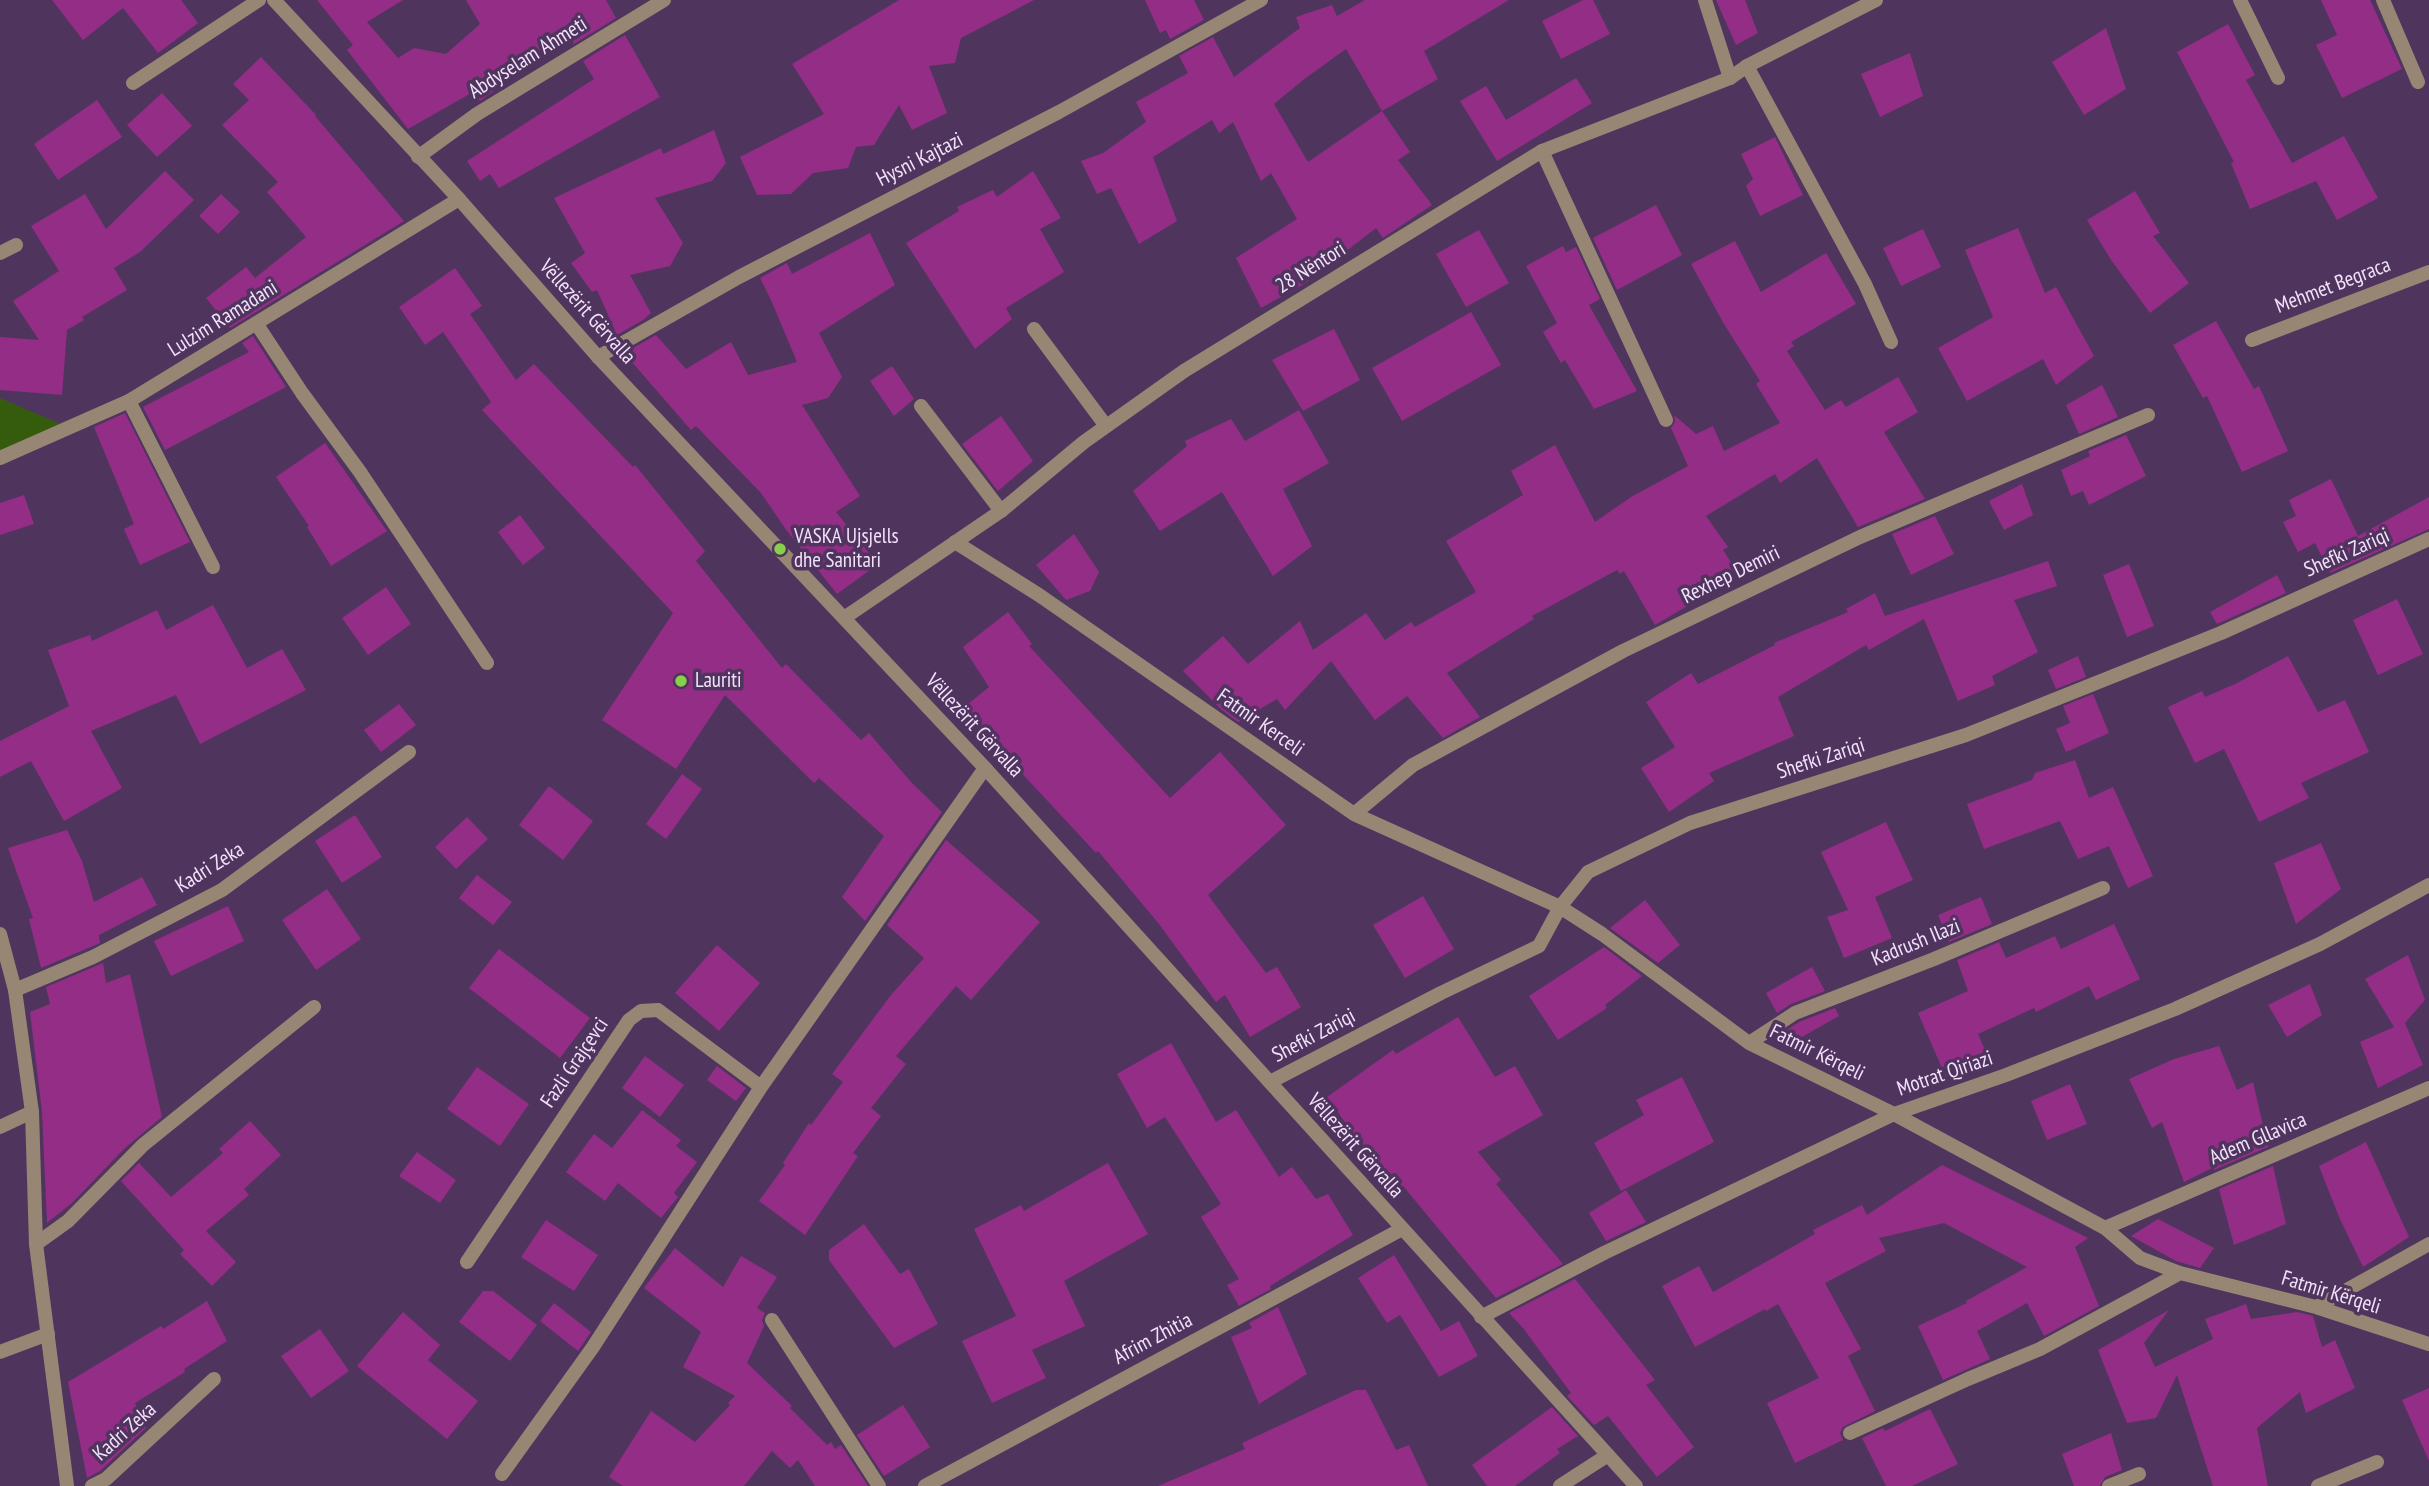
<!DOCTYPE html>
<html>
<head>
<meta charset="utf-8">
<style>
	body { margin:0 }
	canvas { display:block; background:#4f345e }
</style>
</head>
<body>
<canvas width="2429" height="1486"></canvas>
<script>
const ctx = document.querySelector('canvas').getContext('2d');
ctx.lineJoin = 'round';
function fill(path, color) { ctx.fillStyle = color; ctx.fill(path, 'evenodd'); }
function stroke(path, color, width, dash) { ctx.strokeStyle = color; ctx.lineWidth = width; ctx.lineCap = dash ? 'butt' : 'round'; ctx.setLineDash(dash || []); ctx.stroke(path); }
function write(font, color, halo, rows, align = 'center') {
  ctx.font = font + ' "PT Sans Narrow",sans-serif'; ctx.lineWidth = 7; ctx.setLineDash([]); ctx.textBaseline = 'middle'; ctx.strokeStyle = halo; ctx.fillStyle = color; for (const [text, x, y, turn = 0] of rows) {
    ctx.save(); ctx.translate(x, y); ctx.rotate((+turn || 0) * Math.PI / 180); ctx.textAlign = isNaN(turn) ? turn : align; if (halo) ctx.strokeText(text, 0, 0); ctx.fillText(text, 0, 0); ctx.restore();
  }
}
fill(new Path2D(`
	M0 398 65 426 0 452Z`), '#355b0d');
fill(new Path2D(`
	M52 0H181L198 23 158 53 123 8 83 40Z
	M317 0H403L367 22 398 58 414 48 446 54 480 24 466 0H606L616 18 574 44 569 35 480 101 473 92 408 129 347 50 353 45Z
	M899 0H1034L961 38 955 63 929 66 947 113 912 130 899 105 874 145 856 147 848 168 813 173 791 194 757 195 740 157 824 114 792 64Z
	M1145 0H1194L1204 20 1170 39 1166 30 1160 33Z
	M1365 0H1509L1424 51 1438 79 1382 111 1410 152 1398 160 1432 205 1383 238 1376 228 1304 284 1261 308 1236 258 1297 219 1271 173 1261 181 1233 122 1219 133 1212 120 1153 157 1177 221 1139 244 1111 188 1097 194 1081 161 1103 153 1146 122 1136 102 1188 73 1179 56 1213 37 1234 77 1300 28 1296 17 1332 5 1337 16ZM1346 49 1382 111 1308 162 1274 104 1303 80Z
	M1583 0H1593L1610 34 1561 59 1542 21Z
	M1716 0H1745L1758 33 1736 45Z
	M2321 0H2370L2402 69 2342 98 2316 45 2337 35Z
	M2228 24 2255 75 2246 80 2292 163 2344 136 2378 198 2337 220 2316 181 2250 209 2231 163 2234 162 2177 52Z
	M2106 28 2126 89 2084 115 2052 62Z
	M625 35 660 97 499 188 490 174 480 181 467 161 594 79 583 61Z
	M1910 53 1923 96 1880 117 1861 74Z
	M261 57 316 115 315 116 404 221 230 328 206 298 246 267 255 278 306 237 267 192 278 182 222 125 249 100 233 84Z
	M1576 78 1592 103 1497 161 1460 101 1486 86 1506 120Z
	M162 93 192 126 157 157 127 125Z
	M97 100 122 137 58 180 34 144Z
	M714 130 726 163 712 181 655 198 683 243 670 266 630 275 651 313 643 320 617 335 597 290 592 292 571 263 585 253 554 198 661 148 663 154Z
	M1775 137 1803 195 1760 216 1746 186 1753 179 1741 154Z
	M165 171 194 200 140 252 114 268 127 290 82 317 84 320 67 330 62 395 0 390V337L39 340 13 301 59 271 31 226 85 194 106 229Z
	M1033 171 1061 218 1040 229 1064 272 1006 308 1012 319 975 349 906 243 959 211 957 207 993 190 997 197Z
	M2135 191 2160 233 2153 236 2189 283 2150 313 2111 260 2087 220Z
	M221 194 240 212 218 234 199 216Z
	M1656 205 1682 255 1617 290 1593 238Z
	M2018 228 2045 293 2056 287 2094 356 2056 385 2043 359 1967 401 1938 348 1993 317 1965 250Z
	M1923 229 1941 267 1901 286 1883 248Z
	M1479 230 1509 283 1466 307 1436 254Z
	M870 233 895 285 819 333 842 377 828 398 802 405 860 496 836 512 878 564 837 594 787 531 761 493 696 426 691 430 624 353 656 335 686 369 731 342 748 375 797 362 771 300 760 278 787 263 792 274Z
	M1735 241 1761 292 1826 253 1856 304 1791 342 1794 346 1787 351 1825 410 1841 400 1846 407 1898 377 1918 412 1884 432 1925 499 1858 527 1817 458 1780 483 1775 474 1706 516 1728 547 1723 550 1738 573 1711 592 1655 625 1624 571 1620 574 1617 570 1532 616 1534 619 1447 673 1480 717 1443 738 1407 696 1375 720 1331 661 1285 710 1277 699 1238 722 1222 710 1183 671 1223 636 1248 664 1300 621 1313 650 1366 613 1385 640 1411 622 1415 627 1476 592 1446 541 1523 495 1511 471 1555 445 1595 522 1631 497 1688 466 1671 428 1675 422 1674 415 1696 434 1713 426 1724 451 1780 423 1756 384 1760 381 1724 324 1691 264Z
	M1563 246 1566 252 1576 247 1600 299 1589 305 1637 391 1594 409 1565 360 1561 363 1543 332 1557 323 1526 266Z
	M455 268 482 306 470 314 516 380 534 364 633 467 635 465 705 551 696 561 782 668 786 664 861 740 869 733 911 782 942 812 865 921 842 897 884 836 819 778 814 783 725 695 676 769 602 720 673 613 482 410 491 402 443 332 425 345 399 307Z
	M1471 312 1501 365 1402 421 1372 368Z
	M2216 321 2254 389 2259 386 2288 451 2242 472 2207 396 2203 398 2173 345Z
	M1334 329 1360 380 1303 411 1272 360Z
	M253 336 286 387 165 450 143 407 249 352 242 343Z
	M892 366 914 399 894 416 870 381Z
	M2102 385 2118 417 2079 434 2066 405Z
	M1299 410 1329 463 1283 489 1312 546 1273 576 1222 492 1160 531 1133 491 1187 446 1185 441 1231 419 1245 441Z
	M125 413 190 542 140 565 124 529 134 524 94 427Z
	M1001 416 1033 461 998 491 962 444Z
	M2126 435 2146 476 2089 505 2083 491 2071 496 2061 470 2090 456 2088 451Z
	M325 443 387 531 331 566 307 527 309 526 276 477Z
	M2331 479 2358 536 2429 497V529L2330 573 2315 543 2298 552 2283 522 2296 516 2289 500Z
	M2022 484 2033 515 2004 530 1989 501Z
	M24 495 34 524 0 535V503Z
	M520 515 545 548 523 565 498 532Z
	M1935 516 1954 554 1911 575 1892 534Z
	M1074 534 1099 572 1090 591 1066 600 1036 565Z
	M2048 561 2057 586 2014 600 2038 652 1992 676 1995 685 1958 701 1924 619 1869 650 1866 645 1778 697 1794 736 1709 773 1714 781 1669 812 1641 768 1675 747 1646 702 1691 673 1698 684 1775 645 1774 643 1848 612 1846 609 1875 593 1885 616Z
	M2129 564 2154 626 2127 637 2103 575Z
	M2277 575 2286 593 2217 624 2210 612Z
	M386 587 411 624 368 655 342 618Z
	M2397 599 2423 654 2378 675 2353 620Z
	M213 605 247 668 282 649 306 690 200 744 176 695 91 731 122 788 64 821 31 761 0 777V741L69 706 48 650 90 635 92 641 157 610 166 630Z
	M1008 612 1032 644 1029 646 1170 798 1220 752 1286 825 1208 895 1266 973 1277 967 1301 1007 1250 1037 1225 995 1216 1002 1159 924 1098 851 1096 853 962 709 989 687 963 647Z
	M2078 656 2086 677 2056 689 2048 670Z
	M2288 656 2318 712 2345 700 2369 752 2301 783 2309 798 2259 822 2224 749 2195 763 2168 707 2202 691 2205 697 2235 684Z
	M2093 694 2109 733 2066 752 2056 729 2070 723 2063 706Z
	M399 704 416 725 381 752 364 730Z
	M2075 760 2089 798 2113 787 2153 876 2128 888 2109 846 2078 859 2060 821 1984 849 1967 804 2032 780 2035 773Z
	M682 774 702 789 666 839 646 824Z
	M549 786 593 821 563 860 519 825Z
	M355 815 382 857 342 883 315 841Z
	M467 817 488 839 456 869 435 847Z
	M1886 822 1913 880 1875 897 1892 938 1844 958 1827 917 1848 910 1821 852Z
	M67 830 82 861 94 902 142 877 157 905 99 935 100 943 41 968 29 919 33 918 8 848Z
	M946 840 1040 922 971 1000 956 986 896 1056 906 1064 871 1108 881 1116 853 1153 858 1156 805 1235 759 1201 785 1165 783 1163 809 1123 811 1125 843 1082 832 1074 891 995 924 958 887 925Z
	M2321 843 2341 889 2296 924 2274 863Z
	M477 875 512 902 493 925 459 898Z
	M327 889 361 939 316 970 282 920Z
	M1423 896 1454 949 1405 978 1373 925Z
	M1981 897 1992 924 1949 942 1938 915Z
	M1645 900 1680 945 1658 963 1610 928Z
	M228 906 244 941 171 976 154 941Z
	M2114 924 2140 979 2096 1000 2089 986 2036 1012 2034 1008 1978 1034 1988 1057 1945 1075 1918 1013 1968 991 1957 960 1999 942 2006 958 2055 936 2061 949Z
	M717 945 760 983 719 1031 675 993Z
	M1604 947 1642 976 1605 1005 1607 1008 1558 1040 1529 996Z
	M499 949 590 1018 560 1058 469 988Z
	M2408 955 2425 1000 2405 1023 2423 1065 2378 1088 2360 1042 2394 1027 2365 979Z
	M103 963 106 983 130 974 162 1117 125 1148 72 1203 47 1223 42 1112 30 1012 50 1004 46 987Z
	M1812 967 1825 991 1791 1004 1777 1013 1766 993Z
	M2310 984 2322 1015 2287 1037 2268 1005Z
	M1835 1008 1839 1016 1793 1042 1787 1030 1799 1022Z
	M1458 1017 1495 1077 1515 1066 1543 1115 1478 1152 1501 1180 1496 1184 1563 1264 1496 1298 1403 1186 1396 1191 1389 1184 1327 1097 1393 1050 1396 1054Z
	M1171 1043 1216 1122 1236 1110 1279 1177 1292 1167 1316 1199 1328 1194 1353 1235 1270 1286 1271 1289 1239 1306 1227 1285 1239 1279 1201 1217 1221 1204 1165 1117 1147 1128 1117 1074Z
	M2219 1046 2237 1090 2253 1082 2268 1147 2214 1170V1167L2184 1182 2162 1122 2152 1128 2129 1079 2174 1059Z
	M645 1056 684 1085 660 1117 622 1088Z
	M717 1066 746 1088 736 1101 707 1080Z
	M477 1067 529 1104 500 1146 447 1109Z
	M1682 1077 1714 1142 1621 1191 1594 1143 1644 1115 1636 1100Z
	M2070 1084 2087 1124 2047 1140 2031 1101Z
	M642 1110 681 1140 676 1146 697 1162 674 1193 678 1197 661 1218 618 1183 605 1201 566 1172 594 1134 612 1148Z
	M250 1121 281 1155 244 1189 249 1195 206 1231 236 1262 212 1286 180 1254 184 1250 121 1181 139 1163 171 1197 223 1153 219 1149Z
	M2366 1142 2409 1237 2363 1267 2339 1217 2319 1166Z
	M417 1152 456 1180 440 1203 399 1176Z
	M1108 1163 1148 1234 1064 1281 1085 1326 1032 1350 1046 1378 992 1403 962 1341 1016 1316 974 1229 1021 1205 1024 1211Z
	M1942 1165 2088 1238 2075 1247 2099 1306 2044 1336 2027 1303 1977 1331 1990 1359 1943 1380 1918 1326 1967 1303 1966 1301 2027 1267 1944 1223 1879 1238 1886 1251 1825 1283 1861 1349 1848 1356 1875 1411 1843 1427 1840 1433 1843 1440 1795 1463 1767 1403 1819 1378 1778 1304 1766 1311 1765 1309 1695 1347 1662 1286 1699 1266 1713 1292 1815 1234 1813 1230 1862 1205 1867 1215Z
	M2273 1166 2286 1224 2234 1245 2219 1189Z
	M1626 1190 1646 1222 1606 1241 1589 1213Z
	M2158 1219 2214 1248 2200 1268 2176 1261 2131 1236Z
	M546 1220 598 1255 574 1291 521 1257Z
	M864 1224 900 1274 909 1269 938 1324 894 1348 829 1260V1250Z
	M675 1248 723 1287 741 1256 777 1277 757 1308 765 1313 762 1320 764 1326 747 1363 792 1406 790 1408 827 1445 831 1442 835 1449 841 1445 868 1486H815L798 1460 790 1468 772 1451 744 1486H623L609 1477 651 1411 695 1442 730 1405 728 1403 735 1396 683 1367 701 1332 644 1288Z
	M1394 1255 1441 1331 1459 1321 1478 1356 1439 1377 1400 1315 1387 1323 1358 1278Z
	M1575 1279 1655 1380 1646 1385 1694 1447 1657 1477 1608 1416 1594 1425 1567 1396 1571 1393 1523 1328 1509 1313Z
	M483 1291H493L537 1325 510 1361 459 1322Z
	M207 1301 227 1341 184 1369 185 1372 135 1403 146 1428 100 1471 87 1478 68 1382 161 1326 163 1329Z
	M554 1303 591 1332 578 1351 540 1321Z
	M2246 1304 2251 1319 2297 1312 2313 1316 2322 1347 2335 1340 2355 1388 2306 1413 2300 1392 2257 1428 2268 1486H2213L2177 1375 2156 1418 2127 1423 2098 1350 2169 1310 2144 1343 2155 1367 2213 1339 2205 1319Z
	M1278 1307 1307 1374 1259 1404 1231 1337 1252 1328 1249 1323Z
	M403 1312 440 1345 428 1360 478 1401 447 1439 357 1366Z
	M320 1329 349 1371 311 1398 281 1356Z
	M2429 1388V1461L2402 1400Z
	M1356 1390H1366L1396 1450 1409 1445 1428 1486H1158L1245 1449 1242 1443Z
	M903 1405 930 1447 884 1476 857 1435Z
	M1552 1407 1578 1436 1557 1449 1560 1453 1515 1486H1487L1472 1465Z
	M1930 1409 1958 1464 1912 1486H1886L1862 1438 1883 1428 1885 1431Z
	M2111 1433 2122 1470 2105 1477 2100 1486H2074L2062 1454Z`), '#932d86');
stroke(new Path2D(`
	M129 401 213 567`), '#968673', 14);
stroke(new Path2D(`
	M1705 0 1730 78
	M2240 0 2278 78
	M2383 0 2418 82
	M1747 66 1865 284 1891 342
	M133 83 259 0
	M1542 151 1666 420
	M418 157 477 114 664 0
	M0 253 16 245
	M256 323 302 393 360 472 487 663
	M1034 329 1106 426
	M2252 340 2429 272
	M598 357 739 277 1059 112 1261 0
	M921 406 1001 511
	M0 458 129 401 459 199
	M955 542 1039 595 1354 814 1560 907 1602 934 1749 1043 1894 1114 2105 1228 2140 1258 2180 1273 2316 1307 2429 1344
	M1354 814 1413 765 1623 651 1860 537 2148 415
	M15 990 93 957 222 890 409 752
	M1749 1043 1795 1013 1934 959 2103 888
	M1270 1082 1441 993 1539 946 1560 907 1588 872 1690 823 1966 735 2221 633 2429 539
	M0 1127 32 1112
	M2105 1228 2429 1088
	M36 1244 68 1221 143 1145 314 1007
	M467 1262 629 1020 641 1011 658 1010 761 1087
	M2316 1307 2429 1244
	M1481 1317 1604 1253 1894 1114 2006 1075 2175 1009 2320 944 2429 885
	M772 1320 879 1486
	M0 1352 48 1334
	M1850 1433 1968 1379 2040 1349 2180 1273
	M502 1474 593 1347 761 1087 985 768
	M92 1486 106 1479 214 1379
	M925 1486 1402 1229
	M1560 1486 1608 1455
	M2109 1486 2139 1474
	M2318 1486 2377 1462`), '#968673', 14);
stroke(new Path2D(`
	M274 0 459 199 598 357 985 768 1636 1486
	M844 618 1001 511 1084 442 1184 371 1542 151 1730 78 1747 66 1876 0
	M0 934 15 990 32 1112 36 1244 67 1486`), '#968673', 14);
for (const [x, y, r, color] of [
	[780,549,7,"#88cf4a"],
	[681,681,7,"#88cf4a"]
]) { const dot = new Path2D(); dot.arc(x, y, r, 0, 2 * Math.PI); ctx.fillStyle = color; ctx.fill(dot); stroke(dot, '#4f345e', 2.5); }
write('21px', '#f1e1fa', '#4f345e', [
	["Abdyselam Ahmeti",528,58,-32],
	["Hysni Kajtazi",920,160,-27],
	["28 Nëntori",1311,268,-32],
	["Mehmet Begraca",2333,286,-21],
	["Vëllezërit Gërvalla",587,312,48],
	["Lulzim Ramadani",223,319,-32],
	["Shefki Zariqi",2347,553,-24],
	["Rexhep Demiri",1731,575,-26],
	["Fatmir Kerceli",1260,723,35],
	["Vëllezërit Gërvalla",974,726,47],
	["Shefki Zariqi",1821,759,-18],
	["Kadri Zeka",210,868,-32],
	["Kadrush Ilazi",1916,943,-22],
	["Shefki Zariqi",1314,1036,-28],
	["Fatmir Kërqeli",1817,1053,26],
	["Fazli Grajçevci",575,1063,-56],
	["Motrat Qiriazi",1945,1074,-19],
	["Adem Gllavica",2258,1139,-23],
	["Vëllezërit Gërvalla",1355,1146,48],
	["Fatmir Kërqeli",2331,1293,17],
	["Afrim Zhitia",1153,1339,-28],
	["Kadri Zeka",125,1432,-42]
]);
write('21px', '#f1e1fa', '#4f345e', [
	["VASKA Ujsjells",794,537],
	["dhe Sanitari",794,561],
	["Lauriti",695,681]
], 'left');
</script>
</body>
</html>
